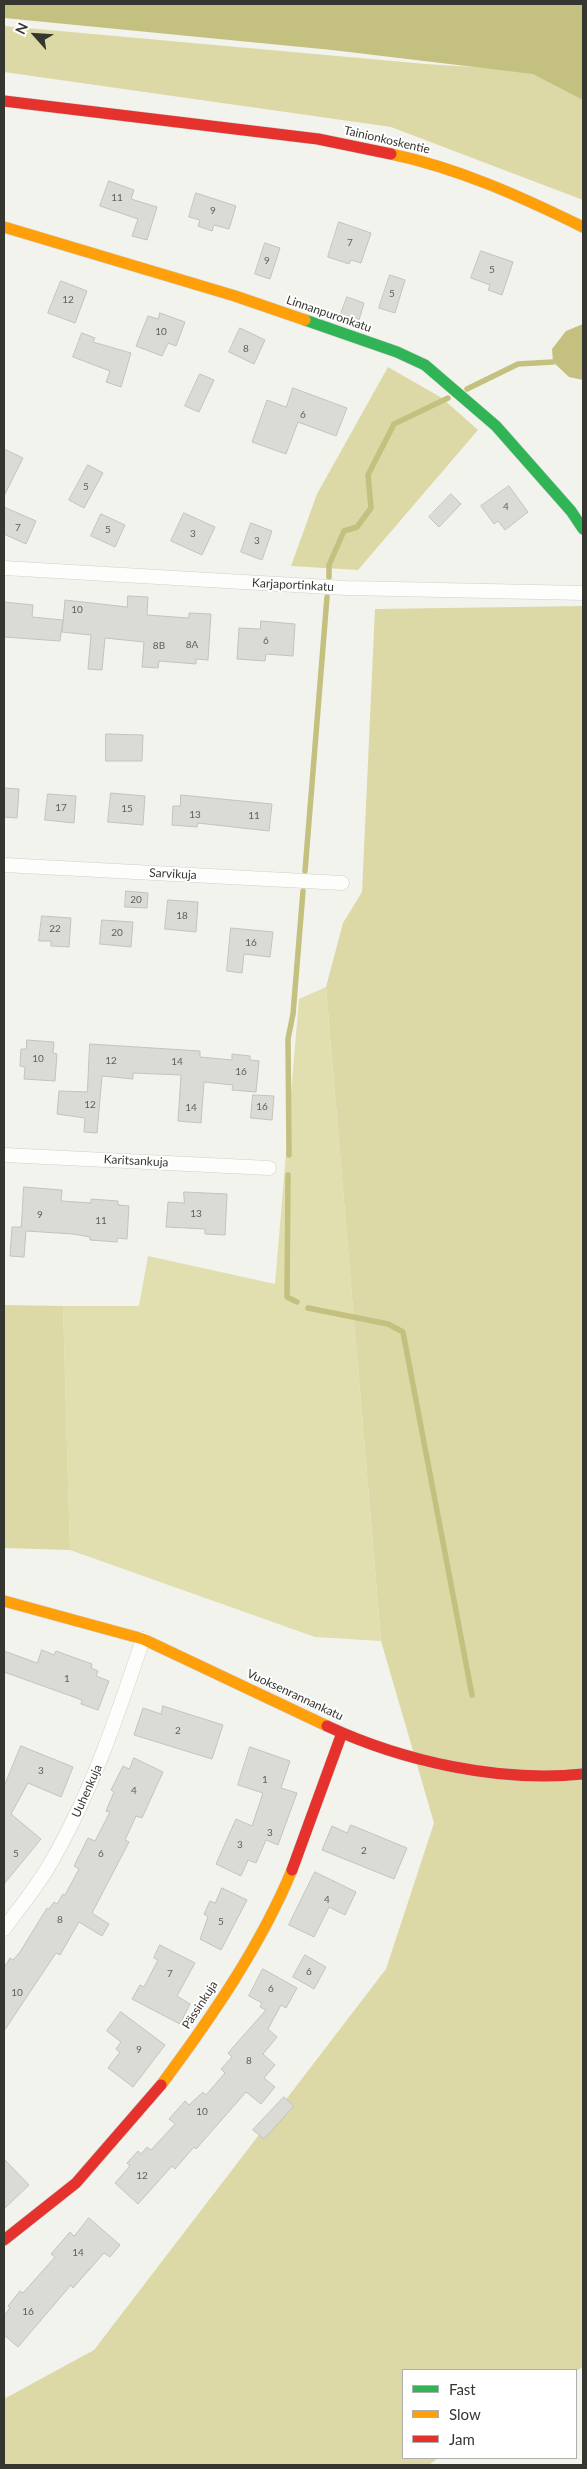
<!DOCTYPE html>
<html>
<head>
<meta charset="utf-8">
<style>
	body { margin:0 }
	#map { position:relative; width:587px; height:2469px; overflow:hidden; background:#f3f3ed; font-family:Lato,sans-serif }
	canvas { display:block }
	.frame { position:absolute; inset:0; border:5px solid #363631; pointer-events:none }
	.legend { position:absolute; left:402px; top:2369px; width:175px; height:90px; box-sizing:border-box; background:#fff; border:1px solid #afafad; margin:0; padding:6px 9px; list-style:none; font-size:15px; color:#363631 }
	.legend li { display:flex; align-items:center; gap:10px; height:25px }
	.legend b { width:25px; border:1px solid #afafad }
	.north { position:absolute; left:10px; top:10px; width:50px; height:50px; -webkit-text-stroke:4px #fff; paint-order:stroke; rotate:296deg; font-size:14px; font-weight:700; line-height:20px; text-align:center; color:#363631 }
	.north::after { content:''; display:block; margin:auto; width:18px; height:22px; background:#363631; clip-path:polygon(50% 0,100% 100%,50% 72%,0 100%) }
</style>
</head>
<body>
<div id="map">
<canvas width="587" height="2469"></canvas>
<div class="frame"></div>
<ul class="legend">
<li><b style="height:6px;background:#30b455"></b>Fast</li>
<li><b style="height:6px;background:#ff9f0a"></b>Slow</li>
<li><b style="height:6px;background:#e5322d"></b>Jam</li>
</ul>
<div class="north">N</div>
</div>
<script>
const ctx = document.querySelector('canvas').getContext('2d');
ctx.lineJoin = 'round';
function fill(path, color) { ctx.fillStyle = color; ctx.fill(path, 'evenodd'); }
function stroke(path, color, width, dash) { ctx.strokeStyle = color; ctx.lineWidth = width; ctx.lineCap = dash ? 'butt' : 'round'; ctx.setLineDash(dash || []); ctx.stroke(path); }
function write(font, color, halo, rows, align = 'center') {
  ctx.font = font + ' Lato,sans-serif'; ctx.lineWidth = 4; ctx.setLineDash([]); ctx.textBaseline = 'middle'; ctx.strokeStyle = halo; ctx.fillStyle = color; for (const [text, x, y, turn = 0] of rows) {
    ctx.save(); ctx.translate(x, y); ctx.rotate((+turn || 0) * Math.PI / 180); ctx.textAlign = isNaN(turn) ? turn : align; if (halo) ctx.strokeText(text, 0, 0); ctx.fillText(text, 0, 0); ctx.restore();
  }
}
fill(new Path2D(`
	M326 987 381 1641 315 1637 70 1550 63 1306H139L148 1256 275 1284 299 999Z`), '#e1deaf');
fill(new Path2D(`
	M4 26 426 64 535 71 583 93V200L391 127 4 72Z
	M388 367 442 398 478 430 358 570 291 566 317 494Z
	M583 606V2367L576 2371 403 2370V2458H438L429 2465H4V2399L94 2350 386 1969 434 1823 381 1641 326 987 343 923 362 892 375 609Z
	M4 1305 63 1306 70 1550 4 1548Z`), '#dcd9a6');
fill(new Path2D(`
	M4 4H583V100L533 74 332 50 4 18Z
	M583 324V380L569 377 553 362 552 349 566 331Z`), '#c4c080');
stroke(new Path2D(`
	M467 389 518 364 553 362
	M329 577V565L344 531 357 527 371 508 368 475 394 424 448 398
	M305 871 327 597
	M289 1155 288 1039 293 1014 303 891
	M288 1175 287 1297 297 1302
	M308 1308 388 1324 403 1332 472 1695`), '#c4c080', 5.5);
const building = new Path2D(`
	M109 181 134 190 131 199 157 207 147 240 132 236 138 219 100 206Z
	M196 193 236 206 229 229 214 225 212 231 198 226 200 220 189 217Z
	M339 222 371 233 361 263 351 260 349 264 328 257Z
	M265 243 280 248 270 279 255 274Z
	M481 251 513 262 502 295 488 290 490 285 471 278Z
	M390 275 405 280 395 313 379 308Z
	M61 281 87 291 75 323 48 313Z
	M347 297 364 303 359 320 341 314Z
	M160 313 185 322 176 346 168 343 162 356 136 346 148 316 158 319Z
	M240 328 265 340 254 364 229 352Z
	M82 333 95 338 93 342 131 353 121 387 106 382 110 371 73 357Z
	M200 374 214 380 199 412 185 406Z
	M293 388 347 408 336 436 298 422 286 454 252 442 267 400 286 407Z
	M4 449 23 458 4 496Z
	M88 465 103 473 84 508 69 500Z
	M509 486 528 512 505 530 498 521 494 524 481 506Z
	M451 494 461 504 439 527 429 517Z
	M4 507 36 521 26 544 4 534Z
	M184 513 215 527 202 555 171 541Z
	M101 514 125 525 115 547 91 536Z
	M251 523 272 531 262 560 241 552Z
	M128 596 148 597 147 615 189 618V613L211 614 208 660 196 659V664L159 661 158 668 142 667 144 642 105 638 102 670 88 669 91 635 62 632 65 600 127 607Z
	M4 602 33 605 32 617 63 620 60 641 4 637Z
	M261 621 295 624 293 656 266 654 265 661 237 659 239 628 260 629Z
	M106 734 143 735 142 761H106Z
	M4 788 19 789 17 818 4 817Z
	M111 793 145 796 143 825 108 822Z
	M48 794 76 796 74 823 45 820Z
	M181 795 272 804 269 831 198 823 197 827 172 825 173 806H180Z
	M126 891 148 893 147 908 125 907Z
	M168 900 198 902 196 932 165 929Z
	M42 916 71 918 69 947 51 946V941H39Z
	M102 920 133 922 131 947 100 944Z
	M231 928 273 932 270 957 244 954 242 973 227 971Z
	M27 1040 54 1042 53 1053 57 1054 55 1081 24 1079 25 1067 20 1066 21 1049H26Z
	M90 1044 200 1051V1057L232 1060V1054L250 1056V1060L259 1061 256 1092 232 1090 233 1085 204 1082 201 1123 178 1121 181 1075 133 1073V1079L102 1076 97 1133 84 1132 85 1118 57 1114 59 1091 87 1092Z
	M253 1095 274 1096 272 1120 251 1118Z
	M24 1187 62 1190 61 1201 91 1203V1199L118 1201V1205L129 1206 127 1239 117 1238V1242L90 1240V1237L73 1234 26 1231 24 1257 10 1256 12 1227H21Z
	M184 1192 227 1194 225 1235 205 1234V1229L166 1227 168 1202 184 1203Z
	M42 1650 54 1655 56 1651 92 1664 91 1668 98 1671 96 1676 109 1681 98 1710 81 1704 82 1700 4 1672V1651L37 1663Z
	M163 1706 223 1725 212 1759 134 1735 143 1708 161 1714Z
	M21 1746 73 1767 61 1797 28 1783 11 1814 41 1839 4 1884V1787Z
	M250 1747 290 1761 281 1788 297 1793 278 1845 266 1840 256 1863 248 1860 241 1876 216 1864 236 1819 252 1826 263 1793 238 1785Z
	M134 1758 163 1772 142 1818 136 1816 125 1840 129 1842 92 1913 109 1924 102 1936 79 1922 60 1955 56 1953 4 2031V1968L10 1958 13 1960 20 1952 47 1908 49 1909 54 1902 57 1904 63 1894 65 1895 79 1869 74 1866 88 1838 95 1841 110 1812 106 1811 114 1792 111 1790 123 1766 129 1769Z
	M351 1825 407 1848 394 1879 322 1850 332 1826 347 1833Z
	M315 1872 356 1892 345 1915 329 1907 314 1937 289 1925Z
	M222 1888 247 1900 221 1950 200 1939 208 1917 204 1914 210 1901 215 1903Z
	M160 1945 195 1963 177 1996 190 2004 180 2024 132 1999 140 1985 144 1987 158 1960 154 1958Z
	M305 1955 326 1967 314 1989 293 1977Z
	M263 1969 297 1988 286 2008 281 2005 268 2029 277 2037 263 2054 275 2065 264 2078 275 2087 261 2104 246 2092 196 2149 194 2147 175 2169 172 2166 138 2204 115 2183 130 2166 127 2163 138 2151 141 2154 147 2147 151 2150 175 2124 169 2119 185 2101 189 2105 203 2092 206 2095 225 2073 221 2069 232 2057 228 2053 266 2010 260 2007 262 2003 249 1996Z
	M121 2012 165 2045 133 2087 108 2068 120 2052 116 2049 121 2042 107 2031Z
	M284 2097 294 2106 264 2139 253 2130Z
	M4 2159 29 2185 4 2209Z
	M89 2218 120 2245 110 2257 104 2253 73 2288 71 2285 18 2347 4 2335V2316L10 2308 8 2306 20 2291 23 2293 55 2257 51 2254 70 2232 74 2236Z`);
fill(building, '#dbdbd6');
stroke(building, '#c3c3be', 1);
const street = new Path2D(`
	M4 568 346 588 583 593
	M4 865 342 883
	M4 1155 269 1168
	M4 1929C19 1908 37 1887 50 1864 91 1794 117 1717 143 1639`);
const fast = new Path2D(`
	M305 320 397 352 425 365 496 426 571 511 583 529`);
const slow = new Path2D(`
	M391 154C458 168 522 197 583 227
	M4 227 235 296 305 320
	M4 1601 143 1639 327 1726
	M161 2085C211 2018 260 1947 292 1870`);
const jam = new Path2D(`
	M4 101 318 139 391 154
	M327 1726C402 1761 500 1783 583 1774
	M292 1870 342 1733
	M4 2240 76 2183 161 2085`);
stroke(street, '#cfcfcb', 15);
stroke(fast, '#cfcfcb', 12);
stroke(slow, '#cfcfcb', 12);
stroke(jam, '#cfcfcb', 12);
stroke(street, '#fdfdfc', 14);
stroke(fast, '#30b455', 11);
stroke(slow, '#ff9f0a', 11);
stroke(jam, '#e5322d', 11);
write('10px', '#5f5f5a', null, [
	["11",117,198],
	["9",213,211],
	["7",350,243],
	["9",267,261],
	["5",492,270],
	["5",392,294],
	["12",68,300],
	["10",161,332],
	["8",246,349],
	["6",303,415],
	["5",86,487],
	["4",506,507],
	["7",18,528],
	["5",108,530],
	["3",193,534],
	["3",257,541],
	["10",77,610],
	["6",266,641],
	["8A",192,645],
	["8B",159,646],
	["17",61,808],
	["15",127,809],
	["13",195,815],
	["11",254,816],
	["20",136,900],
	["18",182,916],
	["22",55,929],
	["20",117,933],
	["16",251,943],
	["10",38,1059],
	["12",111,1061],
	["14",177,1062],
	["16",241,1072],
	["12",90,1105],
	["16",262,1107],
	["14",191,1108],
	["13",196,1214],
	["9",40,1215],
	["11",101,1221],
	["1",67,1679],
	["2",178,1731],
	["3",41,1771],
	["1",265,1780],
	["4",134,1791],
	["3",270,1833],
	["3",240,1845],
	["2",364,1851],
	["5",16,1854],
	["6",101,1854],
	["4",327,1900],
	["8",60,1920],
	["5",221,1922],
	["6",309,1972],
	["7",170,1974],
	["6",271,1989],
	["10",17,1993],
	["9",139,2050],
	["8",249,2061],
	["10",202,2112],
	["12",142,2176],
	["14",78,2253],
	["16",28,2312]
]);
write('12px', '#363631', '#fff', [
	["Tainionkoskentie",387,140,13],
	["Linnanpuronkatu",329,314,19],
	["Karjaportinkatu",293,585,3],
	["Sarvikuja",173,874,3],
	["Karitsankuja",136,1161,3],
	["Vuoksenrannankatu",295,1695,25],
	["Uuhenkuja",87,1791,-66],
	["Pässinkuja",200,2005,-57]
]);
</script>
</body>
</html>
